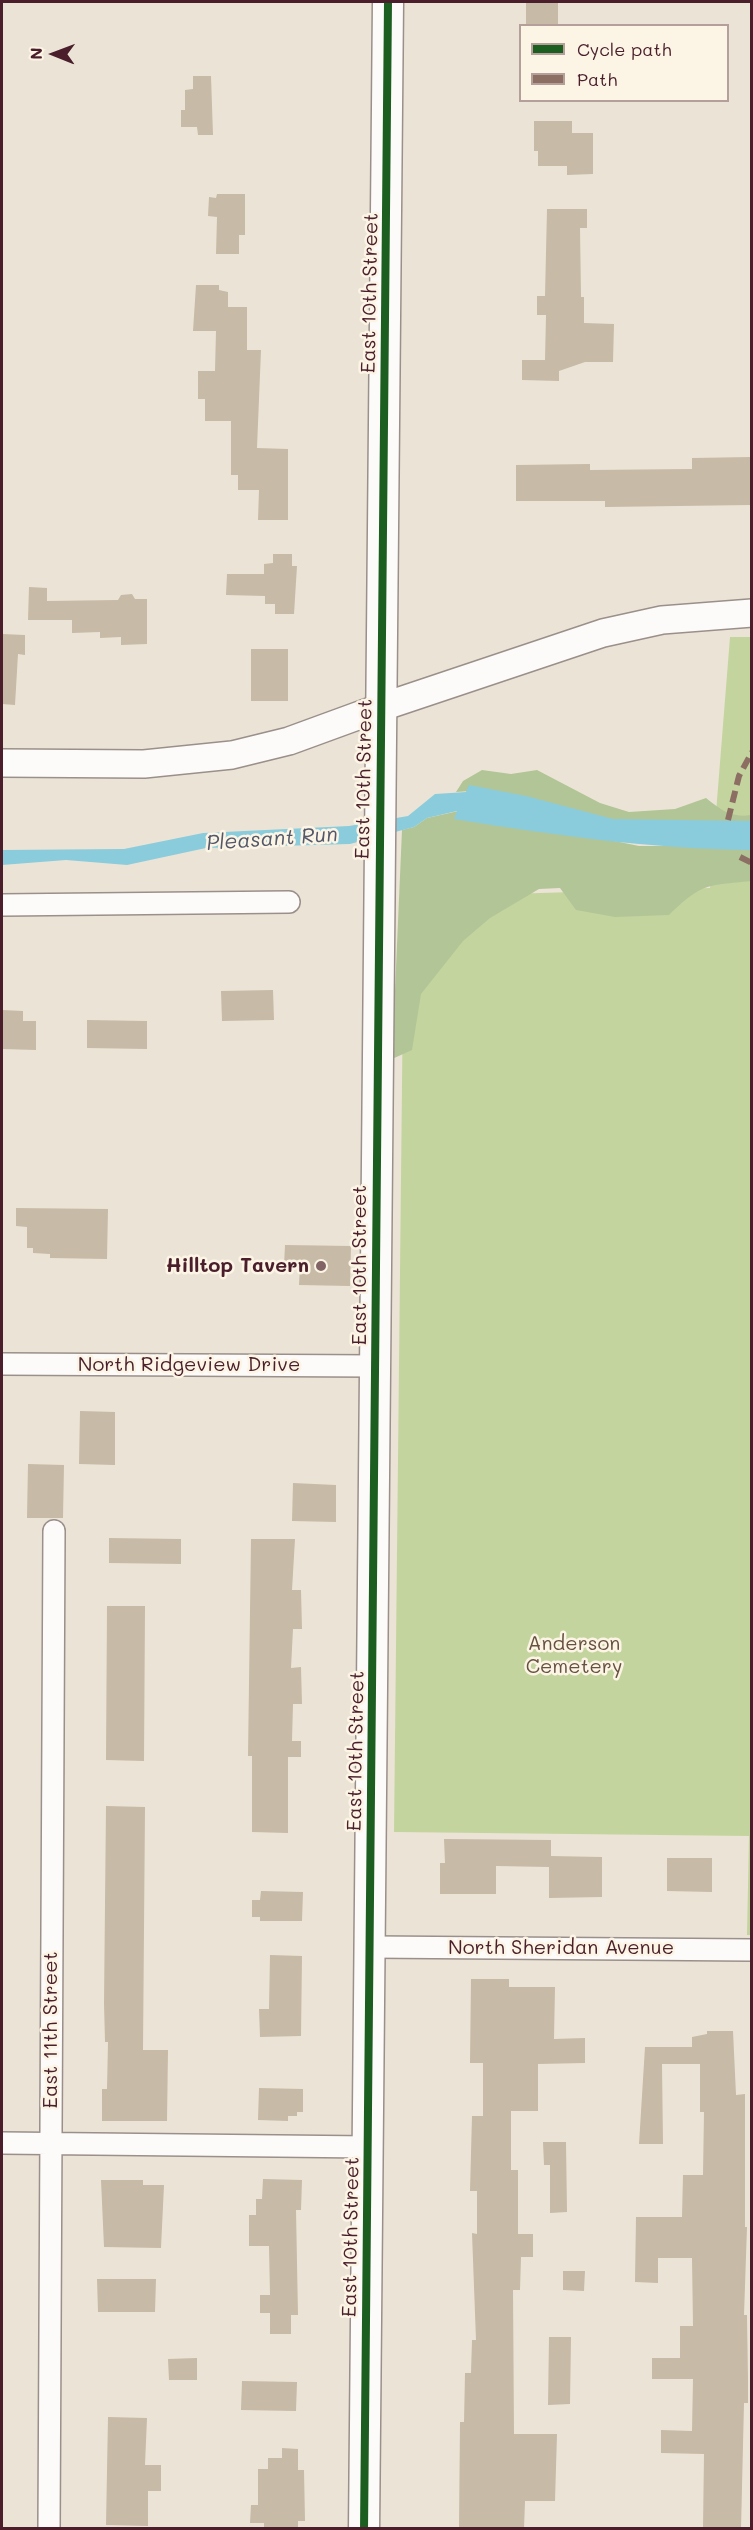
<!DOCTYPE html>
<html>
<head>
<meta charset="utf-8">
<style>
	body { margin:0 }
	#map { position:relative; width:753px; height:2530px; overflow:hidden; background:#ebe4d6; font-family:Mali,sans-serif }
	canvas { display:block }
	.frame { position:absolute; inset:0; border:3px solid #4a1f2b; pointer-events:none }
	.legend { position:absolute; left:519px; top:24px; width:210px; height:78px; box-sizing:border-box; background:#fcf5e5; border:2px solid #b59f9b; margin:0; padding:8px 10px; list-style:none; font-size:18px; color:#4a1f2b }
	.legend li { display:flex; align-items:center; gap:12px; height:30px }
	.legend b { width:30px; border:2px solid #b59f9b }
	.north { position:absolute; left:24px; top:24px; width:60px; height:60px; -webkit-text-stroke:4px #fcf5e5; paint-order:stroke; rotate:271deg; font-size:16px; font-weight:700; line-height:24px; text-align:center; color:#4a1f2b }
	.north::after { content:''; display:block; margin:auto; width:21px; height:27px; background:#4a1f2b; clip-path:polygon(50% 0,100% 100%,50% 72%,0 100%) }
</style>
</head>
<body>
<div id="map">
<canvas width="753" height="2530"></canvas>
<div class="frame"></div>
<ul class="legend">
<li><b style="height:8px;background:#1b5e20"></b>Cycle path</li>
<li><b style="height:8px;background:#8d6e63"></b>Path</li>
</ul>
<div class="north">N</div>
</div>
<script>
const ctx = document.querySelector('canvas').getContext('2d');
ctx.lineJoin = 'round';
function fill(path, color) { ctx.fillStyle = color; ctx.fill(path, 'evenodd'); }
function stroke(path, color, width, dash) { ctx.strokeStyle = color; ctx.lineWidth = width; ctx.lineCap = dash ? 'butt' : 'round'; ctx.setLineDash(dash || []); ctx.stroke(path); }
function write(font, color, halo, rows, align = 'center') {
  ctx.font = font + ' Mali,sans-serif'; ctx.lineWidth = 5; ctx.setLineDash([]); ctx.textBaseline = 'middle'; ctx.strokeStyle = halo; ctx.fillStyle = color; for (const [text, x, y, turn = 0] of rows) {
    ctx.save(); ctx.translate(x, y); ctx.rotate((+turn || 0) * Math.PI / 180); ctx.textAlign = isNaN(turn) ? turn : align; if (halo) ctx.strokeText(text, 0, 0); ctx.fillText(text, 0, 0); ctx.restore();
  }
}
fill(new Path2D(`
	M730 637H751V1935H747L749 1836 394 1832 404 897 710 888Z`), '#c4d49e');
fill(new Path2D(`
	M482 770 511 774 537 770 600 803 629 812 675 809 706 798C721 810 731 818 751 815V830L677 833 471 791 456 792 463 781Z
	M463 810 639 846H751V881C707 886 703 882 669 915L615 917 576 910 560 888 539 889 490 918 463 941 421 994 412 1050 392 1059 402 830 414 827 427 818Z`), '#b2c596');
fill(new Path2D(`
	M469 785 526 796 613 819 752 821 751 850C651 849 553 835 454 819L457 811 427 818 414 827 350 844 206 848 127 865 66 860 2 865V850L124 849 203 833 349 826 408 816 435 794 466 792Z`), '#8accdc');
fill(new Path2D(`
	M526 2H558V26H526Z
	M193 76H211L213 135H198L197 127H181V110H185V90L193 89Z
	M534 121H572V133H593V174L567 175V166H538V151H534Z
	M217 194H245V235H239V254H216L217 217 208 216 209 197 216 198Z
	M547 209H587V228H580L581 297H584V323L614 324 613 362H585L559 371V381L522 380V360H545L546 315H537V296H545Z
	M196 285H219V290L228 292V307H247V350H261L257 448 288 449V520H258L259 490H238V475H231V421H205V399H198V371H215L216 331H193Z
	M751 457V505L605 507V501H516V465L590 464V470L692 469V458Z
	M273 554H292V566H297L294 614H275V604H265V596L226 595 227 574H264V564L273 563Z
	M29 587 47 588V601L118 600 121 595 132 594 135 599H147V644L121 645V637L100 638V632L72 633V620H28Z
	M2 634 25 635V655L18 654 15 705 2 704Z
	M251 649H288V701H251Z
	M273 990 274 1020 222 1021 221 991Z
	M2 1010 23 1011V1021H36V1050L2 1049Z
	M87 1020 147 1021V1049L87 1048Z
	M16 1208 108 1209 107 1259 50 1258V1254L33 1253V1248H27V1227L16 1226Z
	M285 1245 351 1246 350 1286 299 1285 300 1266H284Z
	M80 1411 115 1412V1465L79 1464Z
	M28 1464 64 1465 63 1518H27Z
	M293 1483 336 1485V1522L292 1521Z
	M109 1538 181 1539V1564L109 1563Z
	M251 1539H295L292 1590H301L302 1629H293L291 1668 301 1667 302 1704H293L292 1741H301V1757H288V1833L252 1832V1756H248Z
	M107 1606H145L144 1761 106 1760Z
	M106 1806 145 1807 143 2050H168L167 2121H102V2089H107L108 2042H105L104 2003Z
	M444 1839 551 1840V1856L602 1857V1897L549 1898V1867L496 1866V1894H440V1863H445Z
	M667 1858H712V1892L667 1891Z
	M261 1891 303 1892 302 1921H260V1917H252V1900H260Z
	M270 1955 302 1956 301 2036 260 2037 259 2009H269Z
	M471 1979H509V1987H555L554 2039 585 2038V2063L538 2064V2111H511V2170H518V2234H533V2257H521L520 2290H513L514 2434H557L555 2501H525L524 2529H459L460 2422H464L465 2373H471L472 2340H476L472 2233 477 2234V2191H470L472 2116H483V2063H470Z
	M707 2031H733L736 2095 745 2094V2227H747L744 2315H747L748 2380V2403H744L741 2529H703L704 2454 661 2453V2430L692 2431 693 2379H652V2358H680V2326H693L692 2258H658V2283L635 2282 636 2217H682L683 2175H703L704 2112H700V2064H662L663 2144H639L645 2047H692V2037L707 2034Z
	M259 2088 303 2089V2112H297V2116H288V2121L258 2120Z
	M543 2142H566L567 2212 550 2213V2165H544Z
	M263 2179 302 2180 301 2210H296L298 2315H291V2334H270V2313H260V2295H270L269 2246H249V2215H256V2199H262Z
	M101 2180H143V2185H164L161 2248 104 2247Z
	M563 2271H585L584 2291 563 2290Z
	M97 2279H156L155 2312H98Z
	M549 2337H571L570 2404 548 2405Z
	M197 2358V2380H169L168 2359Z
	M242 2381 297 2382 296 2411 241 2410Z
	M108 2417 147 2418 145 2465H161V2491H148V2526L106 2525Z
	M282 2448 298 2449V2470H304L305 2521H298V2529H264V2523H250L251 2505H258V2469H268V2458H282Z`), '#c7baa6');
const minor = new Path2D(`
	M2 905 289 902
	M2 1364 376 1366
	M371 1947 752 1950
	M2 2143 369 2147
	M49 2528 54 1531`);
const tertiary = new Path2D(`
	M2 763 144 764 232 755 289 741 382 707 603 633 662 620 752 613`);
const secondary = new Path2D(`
	M364 2528 388 2`);
stroke(minor, '#9a8f8a', 24);
stroke(tertiary, '#9a8f8a', 30);
stroke(secondary, '#9a8f8a', 33);
stroke(minor, '#fcfbf9', 21);
stroke(tertiary, '#fcfbf9', 27);
stroke(secondary, '#fcfbf9', 30);
stroke(new Path2D(`
	M728 820 739 776 752 752
	M740 857 752 863`), '#8d6e63', 6, [12, 6]);
stroke(new Path2D(`
	M364 2528 388 2`), '#1b5e20', 8);
for (const [x, y, r, color] of [
	[321,1266,6,"#826467"]
]) { const dot = new Path2D(); dot.arc(x, y, r, 0, 2 * Math.PI); ctx.fillStyle = color; ctx.fill(dot); stroke(dot, '#fcf5e5', 2); }
write('20px', '#4a1f2b', '#fcf5e5', [
	["East 10th Street",370,293,-89],
	["East 10th Street",364,779,-89],
	["East 10th Street",360,1265,-90],
	["North Ridgeview Drive",189,1365],
	["East 10th Street",356,1751,-89],
	["North Sheridan Avenue",561,1948],
	["East 11th Street",51,2030,-90],
	["East 10th Street",351,2237,-89]
]);
write('bold 20px', '#4a1f2b', '#fcf5e5', [
	["Hilltop Tavern",309,1266]
], 'right');
write('20px', '#655140', '#fcf5e5', [
	["Anderson",574,1644],
	["Cemetery",574,1667]
]);
write('italic 21px', '#52586a', '#fcf5e5', [
	["Pleasant Run",272,839,-4]
]);
</script>
</body>
</html>
